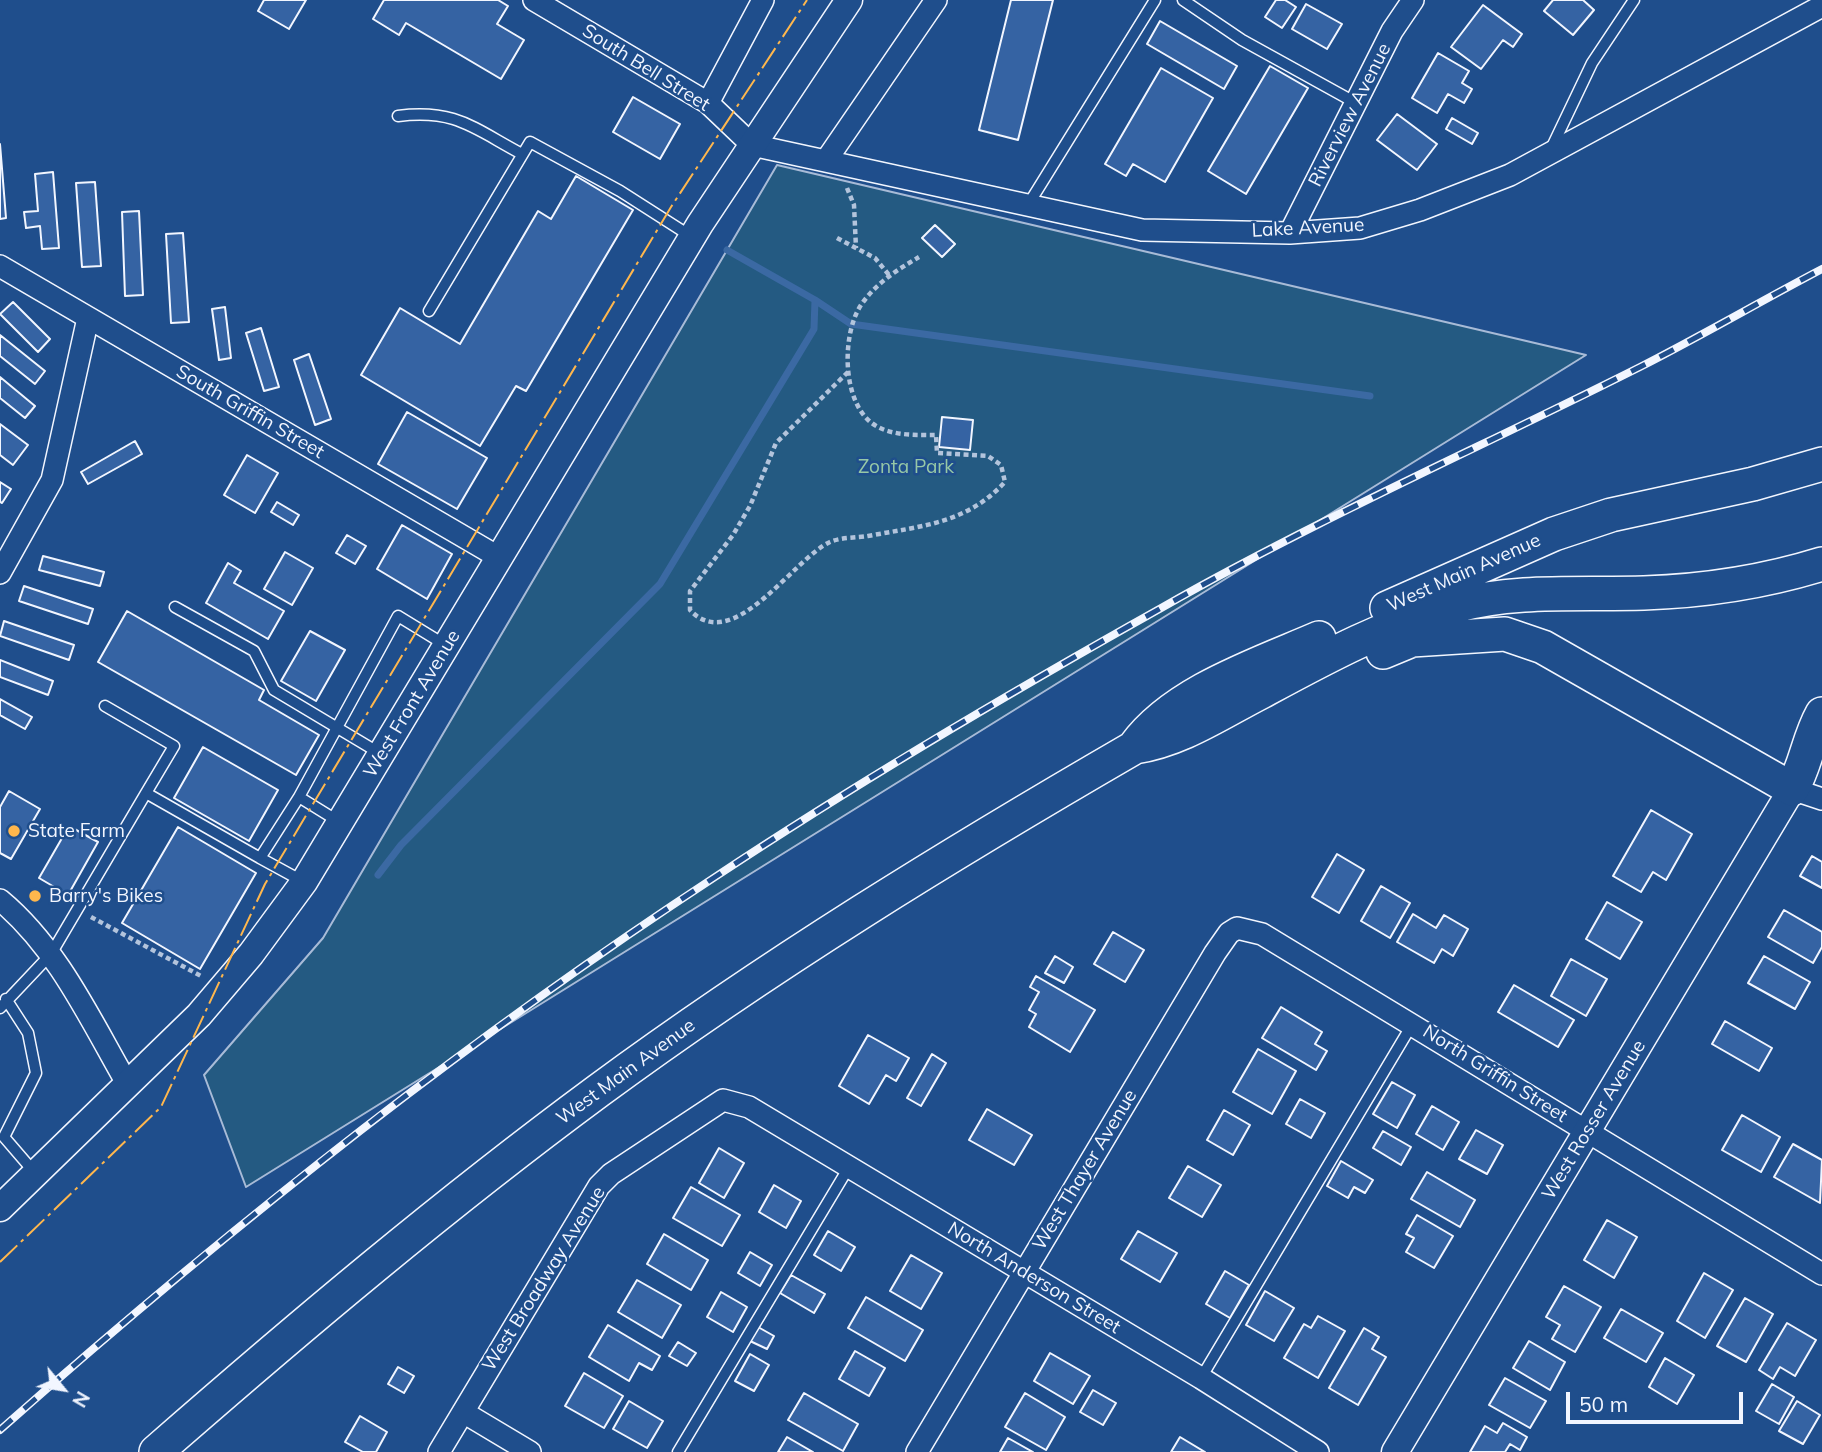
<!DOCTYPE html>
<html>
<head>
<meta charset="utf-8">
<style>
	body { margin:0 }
	#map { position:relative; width:1822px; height:1452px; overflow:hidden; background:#1f4e8c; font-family:Mulish,sans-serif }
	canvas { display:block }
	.north { position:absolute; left:28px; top:1354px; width:70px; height:70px; -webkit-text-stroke:5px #1f4e8c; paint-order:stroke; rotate:120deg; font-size:19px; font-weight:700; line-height:28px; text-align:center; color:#f2f6ff }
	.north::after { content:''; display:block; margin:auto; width:24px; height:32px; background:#f2f6ff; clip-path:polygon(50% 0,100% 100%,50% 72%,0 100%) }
	.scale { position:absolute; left:1566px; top:1392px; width:177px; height:32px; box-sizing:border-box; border:4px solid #f2f6ff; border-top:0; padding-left:9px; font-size:21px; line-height:24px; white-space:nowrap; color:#f2f6ff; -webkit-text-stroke:5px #1f4e8c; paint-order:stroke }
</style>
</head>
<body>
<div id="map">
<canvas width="1822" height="1452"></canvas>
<div class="north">N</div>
<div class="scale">50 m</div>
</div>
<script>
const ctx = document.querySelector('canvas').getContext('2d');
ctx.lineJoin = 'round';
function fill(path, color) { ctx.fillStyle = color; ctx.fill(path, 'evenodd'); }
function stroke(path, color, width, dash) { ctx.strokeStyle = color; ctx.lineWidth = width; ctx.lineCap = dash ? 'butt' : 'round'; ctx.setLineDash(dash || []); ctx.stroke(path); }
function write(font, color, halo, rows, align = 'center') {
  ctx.font = font + ' Mulish,sans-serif'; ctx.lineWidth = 5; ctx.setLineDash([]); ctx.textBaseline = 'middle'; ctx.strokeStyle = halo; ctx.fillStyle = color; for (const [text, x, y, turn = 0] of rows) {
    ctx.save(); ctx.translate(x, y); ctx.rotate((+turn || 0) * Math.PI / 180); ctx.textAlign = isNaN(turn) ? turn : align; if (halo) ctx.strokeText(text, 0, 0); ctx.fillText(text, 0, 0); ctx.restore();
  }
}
const green = new Path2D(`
	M777 165 1586 355 246 1187 204 1075 323 938Z`);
fill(green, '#245a82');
stroke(green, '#a8bbd7', 2);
stroke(new Path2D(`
	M815 300 851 324 1370 396
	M378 875 401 845 660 584 814 329 815 300 727 250`), '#3b69a3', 7);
const building = new Path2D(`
	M264 0H306L289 29 258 11Z
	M384 0H498L508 6 497 24 524 40 501 79 406 23 399 35 373 19Z
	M1011 0H1053L1018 140 979 130Z
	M1276 0H1285L1296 7 1282 28 1265 17Z
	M1553 0H1583L1594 10 1573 35 1544 11Z
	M1306 4 1342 24 1327 49 1292 29Z
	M1483 5 1522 34 1513 47 1503 40 1481 69 1451 47Z
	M1160 21 1237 66 1224 89 1147 44Z
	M1438 53 1469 71 1462 83 1472 89 1464 103 1448 94 1437 113 1412 98Z
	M1270 66 1308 88 1246 194 1208 171Z
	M1161 68 1213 98 1165 182 1133 164 1126 176 1105 164Z
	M633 97 680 124 660 159 613 132Z
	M1397 114 1437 144 1417 170 1377 140Z
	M1452 118 1478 133 1472 144 1446 129Z
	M0 144 6 218 0 219Z
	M53 172 59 248 42 249 40 226 26 228 24 212 38 211 35 174Z
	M576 176 633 210 526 391 516 386 480 446 361 375 400 308 460 344 538 211 551 219Z
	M95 182 101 266 82 267 76 183Z
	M139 211 143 295 125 296 122 212Z
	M935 225 955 244 942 257 922 238Z
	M183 233 189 322 171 323 166 234Z
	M13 302 50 339 38 352 0 314Z
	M225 307 231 358 219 360 212 309Z
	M261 328 279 387 264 391 246 333Z
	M0 335 45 371 35 384 0 356Z
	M309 354 331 419 315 425 294 360Z
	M0 377 35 406 25 418 0 398Z
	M407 412 487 458 457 509 378 464Z
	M942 417 973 420 970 450 939 447Z
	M0 424 28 445 13 465 0 455Z
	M135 441 142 454 88 484 81 472Z
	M247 455 278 473 255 513 224 495Z
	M0 482 11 489 2 503 0 502Z
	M277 502 299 515 293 525 271 512Z
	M402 525 452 554 427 599 377 569Z
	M347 535 366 546 355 564 336 553Z
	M285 552 313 568 292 605 264 589Z
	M43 556 104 572 100 586 39 570Z
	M228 563 241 571 234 583 284 611 268 639 206 603Z
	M24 586 93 609 88 624 19 601Z
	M127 611 264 690 259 700 319 735 296 775 98 662Z
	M4 621 74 645 69 660 0 636Z
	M310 631 345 650 316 701 281 681Z
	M0 660 53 681 48 695 0 677Z
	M0 699 32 717 25 729 0 715Z
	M203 747 278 790 249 841 174 798Z
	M9 791 40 809 11 859 0 853V807Z
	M1651 810 1692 834 1666 880 1653 872 1641 892 1613 876Z
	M69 826 98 842 68 895 39 878Z
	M178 827 256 873 200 969 122 923Z
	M1337 854 1364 870 1339 913 1312 897Z
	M1812 856 1822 862V888L1800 876Z
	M1381 886 1410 903 1390 938 1361 921Z
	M1607 902 1642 922 1620 959 1586 939Z
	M1784 910 1822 932V947L1813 963 1768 937Z
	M1413 914 1436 928 1444 915 1468 929 1453 956 1442 949 1434 963 1397 942Z
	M1113 932 1144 950 1125 982 1094 964Z
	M1055 956 1073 967 1064 983 1045 973Z
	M1764 956 1810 982 1795 1009 1748 983Z
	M1571 959 1607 979 1586 1016 1551 996Z
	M1036 976 1095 1010 1070 1052 1029 1027 1036 1014 1029 1010 1039 992 1030 987Z
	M1514 985 1574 1020 1558 1047 1498 1012Z
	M1281 1007 1322 1032 1315 1044 1327 1051 1316 1070 1262 1038Z
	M1725 1021 1772 1048 1759 1071 1712 1044Z
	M868 1035 909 1058 896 1081 886 1075 869 1104 839 1086Z
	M1258 1049 1296 1071 1272 1114 1233 1092Z
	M932 1054 946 1063 921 1106 907 1098Z
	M1392 1082 1415 1095 1397 1128 1373 1114Z
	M1300 1099 1325 1113 1311 1138 1286 1124Z
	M1432 1106 1459 1122 1443 1150 1416 1134Z
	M987 1109 1032 1135 1014 1165 969 1140Z
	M1224 1110 1250 1125 1233 1155 1207 1140Z
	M1742 1115 1780 1137 1761 1172 1722 1150Z
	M1476 1130 1503 1145 1487 1174 1459 1159Z
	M1383 1131 1411 1147 1401 1165 1373 1148Z
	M1793 1144 1822 1160 1820 1203 1774 1177Z
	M719 1148 744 1163 724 1198 699 1183Z
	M1341 1161 1373 1180 1365 1193 1354 1187 1348 1198 1327 1186Z
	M1188 1166 1221 1185 1202 1217 1169 1198Z
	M1427 1172 1475 1200 1460 1227 1411 1199Z
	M774 1185 801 1201 786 1228 759 1212Z
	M691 1187 740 1215 722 1246 673 1218Z
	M1417 1215 1453 1236 1434 1268 1406 1252 1414 1238 1406 1234Z
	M1607 1220 1637 1237 1614 1278 1584 1260Z
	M828 1231 855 1247 841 1271 814 1255Z
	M1138 1231 1177 1253 1160 1282 1121 1259Z
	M664 1234 708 1260 691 1290 647 1264Z
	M750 1252 772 1265 760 1286 738 1273Z
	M911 1255 942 1273 921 1309 890 1291Z
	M1225 1271 1249 1285 1230 1318 1206 1304Z
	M1704 1273 1733 1290 1705 1338 1677 1321Z
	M791 1275 825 1294 814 1313 780 1293Z
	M637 1280 681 1305 662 1338 618 1312Z
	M1564 1286 1601 1307 1575 1352 1552 1339 1560 1325 1546 1317Z
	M1265 1291 1294 1308 1274 1341 1246 1325Z
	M721 1292 747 1307 733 1332 707 1317Z
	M866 1297 923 1330 905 1361 848 1328Z
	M1745 1298 1773 1314 1746 1362 1717 1346Z
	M1621 1309 1663 1333 1646 1362 1604 1338Z
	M1318 1316 1345 1331 1318 1378 1284 1358 1304 1324 1311 1328Z
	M1787 1323 1816 1340 1795 1376 1780 1367 1773 1379 1759 1370Z
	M608 1325 660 1356 652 1370 639 1363 629 1381 589 1357Z
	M758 1327 774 1336 767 1349 750 1341Z
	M1364 1328 1379 1337 1372 1349 1386 1357 1358 1405 1329 1388Z
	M1529 1341 1565 1362 1550 1390 1513 1368Z
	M678 1342 696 1353 687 1366 669 1356Z
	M855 1351 885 1368 869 1396 839 1379Z
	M1050 1353 1090 1376 1073 1404 1034 1381Z
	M750 1354 769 1365 754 1391 735 1381Z
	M1665 1358 1694 1375 1677 1404 1649 1387Z
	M398 1367 414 1376 404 1393 388 1384Z
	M584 1373 623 1396 604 1428 565 1406Z
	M1505 1378 1546 1401 1530 1428 1489 1405Z
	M1772 1384 1794 1397 1779 1424 1756 1411Z
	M1093 1390 1116 1403 1103 1425 1080 1412Z
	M804 1393 858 1424 843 1451 788 1420Z
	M1025 1393 1065 1417 1046 1450 1005 1427Z
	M629 1401 663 1421 647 1448 613 1429Z
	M1797 1401 1820 1415 1803 1444 1779 1431Z
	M360 1416 387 1432 376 1452H363L345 1442Z
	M1503 1423 1527 1437 1520 1450 1510 1444 1505 1452H1470L1485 1426 1497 1433Z
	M787 1437 813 1452H778Z
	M1180 1437 1205 1452H1171Z
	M1008 1438 1033 1452H1000Z`);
fill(building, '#3563a3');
stroke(building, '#f2f6ff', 2);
const service = new Path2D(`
	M1183 0 1242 40 1356 103
	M398 116C456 109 473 128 522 154
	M1550 151 1592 63 1634 0
	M1028 205 1155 0
	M429 311 530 142 620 191 692 237
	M175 607 254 651 274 690 381 754
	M105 706 174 746 146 793
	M299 797 260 858 304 882
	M341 823 299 797 398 616 447 646
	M6 999 28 1033 36 1073 4 1137 35 1173
	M0 1008 51 954 146 793 260 858
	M1201 1378 1413 1023
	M678 1452 849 1167`);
const minor = new Path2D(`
	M534 0 708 103 752 145 1142 230 1290 233 1360 228 1420 210 1510 175 1822 6
	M708 103 763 0
	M827 159 936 0
	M1290 233 1392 31 1413 0
	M0 266 500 558
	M0 573 52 480 88 318
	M1792 789 1822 799
	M0 900C58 948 91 1021 128 1085
	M463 1412 530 1452
	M439 1452 599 1186 611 1174 723 1100 749 1107 1201 1378 1318 1452
	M917 1452 1215 953 1229 933 1237 928 1262 934 1822 1274`);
const tertiary = new Path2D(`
	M0 1208 199 1015 251 954 304 882 700 224 849 0
	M1395 1452 1792 789`);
const primary = new Path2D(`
	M1387 608 1554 534 1611 515 1753 484 1822 464
	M1383 652 1412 640 1505 634 1543 647 1792 789C1806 765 1808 739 1822 714
	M1135 746C1174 692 1259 664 1319 638
	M156 1452C299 1327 445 1204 598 1091 769 965 952 853 1135 747 1181 740 1220 713 1261 692 1324 658 1384 625 1454 606 1516 589 1581 595 1644 593 1705 591 1764 582 1822 564`);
stroke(service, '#f2f6ff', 13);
stroke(minor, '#f2f6ff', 24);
stroke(tertiary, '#f2f6ff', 29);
stroke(primary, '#f2f6ff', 36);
stroke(new Path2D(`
	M847 188 854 205 856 248
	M837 238 875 258 889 275
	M848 372 776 443 750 506 733 535 690 591V610C733 656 793 559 830 542 841 537 857 538 868 536 921 526 966 524 1005 482L1001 465 988 456 937 453 936 435C918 435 895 436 878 427 841 408 841 335 861 305 876 283 897 270 919 257
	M91 917 201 976`), '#b3c4dc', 4.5, [5, 3.5]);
stroke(service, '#1f4e8c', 10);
stroke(minor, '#1f4e8c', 21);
stroke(tertiary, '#1f4e8c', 26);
stroke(primary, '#1f4e8c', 33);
const rail = new Path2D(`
	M0 1430C226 1230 463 1042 715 877 860 781 1011 692 1163 607 1318 519 1481 447 1640 367 1701 336 1761 301 1822 269`);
stroke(rail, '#f2f6ff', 8);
stroke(rail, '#1f4e8c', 5, [16]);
stroke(new Path2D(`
	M0 1262 161 1107 265 884 671 207 807 0`), '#ffb74d', 2, [24, 5, 3.5, 5]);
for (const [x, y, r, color] of [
	[14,831,7,"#ffb74d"],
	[35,896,7,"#ffb74d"]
]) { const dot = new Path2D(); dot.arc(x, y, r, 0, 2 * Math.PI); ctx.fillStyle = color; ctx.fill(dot); stroke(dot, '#1f4e8c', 2.5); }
write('19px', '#f2f6ff', '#1f4e8c', [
	["South Bell Street",646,68,32],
	["Riverview Avenue",1350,115,-63],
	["Lake Avenue",1308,228,-3],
	["South Griffin Street",250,412,30],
	["West Main Avenue",1464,573,-24],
	["West Front Avenue",412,704,-59],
	["West Main Avenue",626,1072,-36],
	["North Griffin Street",1495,1074,32],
	["West Rosser Avenue",1594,1120,-59],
	["West Thayer Avenue",1085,1170,-59],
	["North Anderson Street",1034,1278,31],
	["West Broadway Avenue",544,1279,-58]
]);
write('19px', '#97c8a6', '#1f4e8c', [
	["Zonta Park",906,467]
]);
write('19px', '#f2f6ff', '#1f4e8c', [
	["State Farm",28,831],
	["Barry's Bikes",49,896]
], 'left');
</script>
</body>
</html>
